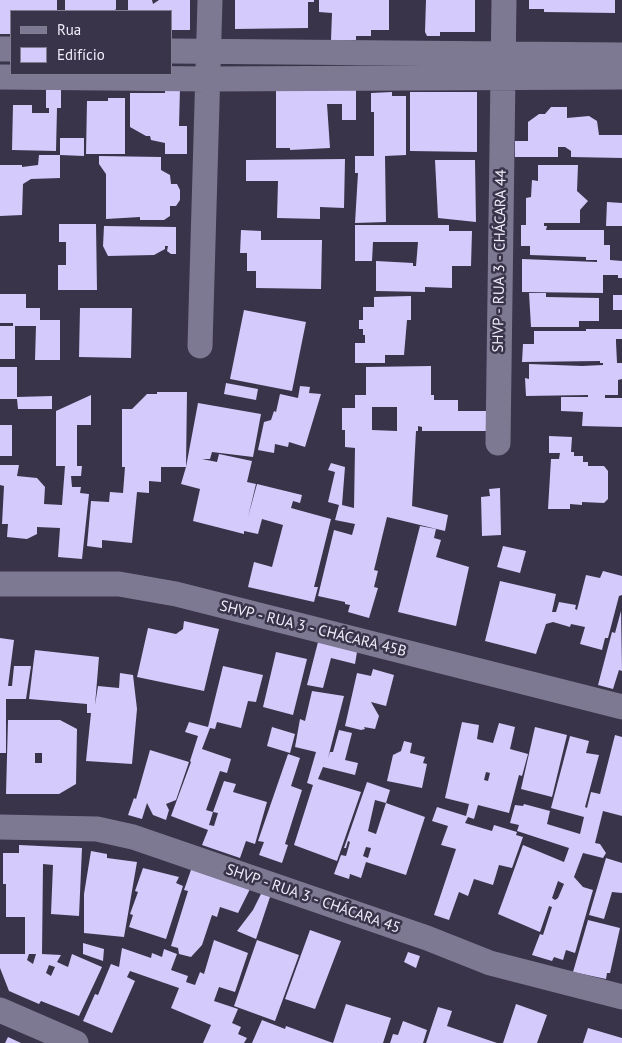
<!DOCTYPE html>
<html>
<head>
<meta charset="utf-8">
<style>
	body { margin:0 }
	#map { position:relative; width:622px; height:1043px; overflow:hidden; background:#39344a; font-family:"PT Sans",sans-serif }
	canvas { display:block }
	.legend { position:absolute; left:10px; top:10px; width:162px; height:65px; box-sizing:border-box; background:#39344a; border:1px solid #827e91; margin:0; padding:6px 9px; list-style:none; font-size:15px; color:#f0edfb }
	.legend li { display:flex; align-items:center; gap:10px; height:25px }
	.legend b { width:25px; border:1px solid #827e91 }
</style>
</head>
<body>
<div id="map">
<canvas width="622" height="1043"></canvas>
<ul class="legend">
<li><b style="height:6px;background:#7e7992"></b>Rua</li>
<li><b style="height:14px;background:#d4cafb"></b>Edifício</li>
</ul>
</div>
<script>
const ctx = document.querySelector('canvas').getContext('2d');
ctx.lineJoin = 'round';
function fill(path, color) { ctx.fillStyle = color; ctx.fill(path, 'evenodd'); }
function stroke(path, color, width, dash) { ctx.strokeStyle = color; ctx.lineWidth = width; ctx.lineCap = dash ? 'butt' : 'round'; ctx.setLineDash(dash || []); ctx.stroke(path); }
function write(font, color, halo, rows, align = 'center') {
  ctx.font = font + ' "PT Sans",sans-serif'; ctx.lineWidth = 5; ctx.setLineDash([]); ctx.textBaseline = 'middle'; ctx.strokeStyle = halo; ctx.fillStyle = color; for (const [text, x, y, turn = 0] of rows) {
    ctx.save(); ctx.translate(x, y); ctx.rotate((+turn || 0) * Math.PI / 180); ctx.textAlign = isNaN(turn) ? turn : align; if (halo) ctx.strokeText(text, 0, 0); ctx.fillText(text, 0, 0); ctx.restore();
  }
}
fill(new Path2D(`
	M0 0H57V11H11V34H0Z
	M65 0H116V9L114 11H65Z
	M128 0H152L153 4 159 0H190V30H171V11H128Z
	M235 0H314V2H308V28L235 29Z
	M319 0H389V30H371V36H356V40H331L332 13 319 12Z
	M426 0H475V32H440V36H427L425 32Z
	M529 0H615V13L544 12V9H529Z
	M61 86V108H57L56 151 12 150 13 105H32V113H49V108H46V87Z
	M356 87V120H342V104H327L330 148 290 150V148H276V89Z
	M165 88H180L179 126H187V154H165V143L151 140 150 136H146L130 127V93H165Z
	M392 92V96H406V155L385 156 386 222 355 223 358 173H355V156H374V112H371V93Z
	M410 92H477V152L410 151Z
	M108 98H125V154H86L87 101H108Z
	M551 107H567V118L589 116 597 121 599 135H622V158L571 157V151L565 147H558V157H515V141H528V122L539 114H545Z
	M60 138H84V156L60 155Z
	M39 155H60V178L31 179 23 184 22 215 0 216V165H22V167L38 165Z
	M99 156 161 157V170L170 175 171 184H177L180 190V200L176 206H170V216L164 220H140V217L106 219V174L99 164Z
	M345 159 344 208 320 207V219L277 218 278 181H246V160Z
	M435 160H475L476 222 438 218Z
	M538 165H578L577 191 588 201 580 210V223H544V226H547L546 230H604V245H610V260L622 261V278H618V275H603V293L522 292V259L597 262V260H586V257L530 255V246H521V225H526V198L531 197 532 180 538 181Z
	M607 202 622 203V226H606Z
	M59 224H96L97 290H58V265H66V242H59Z
	M355 225H449V231H472L471 266H452V288L425 287V292L376 291V261L413 263V266H416L418 242H373L372 261H355Z
	M104 226 176 227V254H171L167 251 168 246H165V249L154 255 108 256 103 246Z
	M241 230 261 231V240H322L321 289 256 288V271H247V253H240Z
	M529 293H546V297L599 298V321H579V327H531Z
	M0 294H26V308H40V320H60V360H35L36 326H15V359H0V326H13V323H0Z
	M613 295H622V310H613Z
	M411 296V320H407L404 355H385V363H355V343H365V335H363V329H359V320H363V307H374V297Z
	M80 308H132L131 358 79 357Z
	M244 310 306 322 292 391 230 379Z
	M586 329H622V339H616V342L617 363H622V379L618 380V395H605V398H622V427L582 426 583 412 561 411V397H588V395L526 396 525 378 529 379V364L582 366 603 365V363H600V361L522 362 523 344H534V331H586Z
	M431 366V395H434V400H458V411H489V431H422V427L418 426V431H416L412 506 448 515 445 531 387 517 374 570 378 571 374 587 378 588 369 618 348 612 350 605 345 604V602L318 596 334 530 352 535 355 524 335 520 339 505 328 502 335 472 328 470 331 463 345 467 342 505 354 508 355 448 345 447V430H342V408H355V395H366V367ZM372 407H397V431L372 430Z
	M0 367H17V397L52 396V409H18L17 399H0Z
	M226 383 258 389 256 400 224 394Z
	M300 386 310 387 309 393 321 394 305 447 289 442 288 447 275 444 274 453 258 450 264 422 271 420 274 411 276 412 280 394 298 398Z
	M157 392H187L186 467 198 403 261 414 253 457 212 452 210 459H202L217 462 219 454 252 461 247 482 256 484 248 517 257 484 302 495 300 503 293 501 291 508 331 519 314 587H318L314 602 248 587 254 562 272 567 283 525 262 519 258 534 244 531V534L193 521 200 489 181 484 186 467H161V482L149 481V493L137 492 132 543 102 540V548L87 546 91 501 109 502 110 492 123 493 125 467H122V409H132L147 394H157Z
	M91 395V425H77V466H82L81 476H71L72 487H81L80 493 89 494 82 559 58 557 60 528 37 527V534L27 539 7 537 8 524H2L4 486 0 485V465H19L17 476 37 478 45 487 44 504 62 505 65 466H56V411Z
	M0 425H12V456H0Z
	M549 436 572 437 571 452H574V456H583V462H588V466H604L608 471V499L604 503 582 502V505L570 504V509H548L551 459H559L560 453H549Z
	M500 488 501 535 482 536 481 497 490 496 489 489Z
	M420 526 436 529 434 538 441 540 436 557 469 567 456 626 398 612Z
	M503 546 526 551 520 573 497 567Z
	M603 571 622 576V595L619 596 608 638H605L602 650 580 644 585 627 571 624 570 627 553 622 546 624 536 654 485 641 500 581 556 594 552 612H556L559 602 576 605 575 609 577 610 586 575 600 578Z
	M621 611 622 671 619 670 613 689 598 685 612 632 615 633Z
	M184 621 219 629 204 691 137 677 148 628 176 634 183 629Z
	M0 638 14 640 8 686H12L14 666H31L26 699H6V753H0Z
	M318 642 357 652 355 664 331 658 323 688 307 685Z
	M35 650 99 657 95 705 98 686 119 688 120 673 133 675 137 709 132 764 86 761 91 713H87V704L29 699Z
	M276 652 307 659 293 715 263 707Z
	M223 666 263 675 256 702 248 701 241 728 217 722 215 729 210 728 202 749 231 759 227 773 220 771 206 810 213 812 209 825 214 826 218 813 213 812 224 781 236 784 233 792 267 802 255 844 246 841 240 858 202 845 208 830 171 816 191 762 190 761 198 736 185 732 189 722 208 727Z
	M373 669 394 675 386 706 371 702 379 716 375 729 364 727 365 729 361 730 345 726 357 673 371 676Z
	M312 691 344 696 328 758 330 752H333L339 730 352 733 345 760 358 763 355 775 323 767 318 779 361 792 337 861 294 845 313 785 307 783 316 752 295 747 300 719 305 721Z
	M8 720H60L77 729 76 784 59 794H6ZM35 753H42V763H35Z
	M462 722 479 725 477 739 493 743 499 723 515 727 510 749 528 754 522 776 519 775 509 813 478 805 474 819 468 817 465 823 492 831 494 825 517 832 516 835 523 837 512 868 499 865 493 885 474 879 468 896 459 892 449 920 434 915 456 849 441 845 448 826 432 821 437 807 466 816 469 804 445 798ZM486 772 490 773 488 781 484 780Z
	M272 727 295 734 290 753 267 746Z
	M535 727 567 735 552 797 521 789Z
	M615 735 622 737V816L603 811 595 843 600 844 606 853 603 858 583 853 574 877 583 887 593 890 575 953 566 950 563 960 554 957 552 961 532 955 540 934 543 935 552 907 549 906 540 932 498 914 523 845 564 862 569 848 517 831 519 825 510 823 515 805 523 806 524 804 550 811 547 824 580 834 584 817 551 808 570 736 589 741 586 753 599 755 585 807 587 808 591 792 600 794ZM558 881 564 884 558 898 555 900 552 898Z
	M404 741 412 743 410 753 425 757 423 763 427 764 422 788 387 781 393 755 401 751Z
	M150 750 189 762 176 800 166 804 169 810 166 820 153 815 147 803 142 819 128 815 134 798 136 799Z
	M288 754 300 758 291 786 302 790 285 844 288 845 282 863 259 855 264 842 258 841Z
	M367 782 390 790 386 803 425 817 406 875 366 862 361 878 350 874 349 879 334 874 341 855 346 856 350 842 348 841 346 848H344ZM375 800 386 803 376 834 368 831ZM366 847 371 848 368 858 363 856Z
	M19 845 82 848 79 916 51 914 53 865 43 864 42 954 61 955 57 962 68 967 72 954 102 967 79 1016 41 1001 39 1004 9 991 0 968V954H25V917H6V884H3V853H19ZM29 954H36L33 964 27 960ZM49 965 55 967 51 976 46 973Z
	M91 851 107 854V858L137 862 124 937 84 933V894Z
	M606 858 622 863V893L612 892 604 919 589 915Z
	M192 867 251 887 238 913 220 907 217 917 212 915 202 945 191 957 179 954 178 948 171 946 188 891 184 890Z
	M143 868 179 877 176 883 183 886 166 939 129 927 133 915 130 914 138 892 135 891Z
	M263 890 270 897 256 939 237 931 253 910Z
	M588 920 620 928 610 973H607L606 979 573 972Z
	M310 930 341 941 315 1009 285 999Z
	M214 940 248 953 235 992 219 987 214 1001 238 1009 232 1023 241 1027 238 1034 247 1038 244 1043H203L211 1025 171 1008 179 988 130 971 127 977 135 981 112 1033 83 1021 95 994 98 995 111 964 119 967 122 948 151 958 152 953 162 957 164 949 177 954 171 970 188 976 186 982 195 985 200 972 204 974Z
	M257 940 299 955 275 1021 234 1006Z
	M83 943 104 949 103 961 83 954Z
	M408 952 420 956 416 968 404 962Z
	M346 1004 391 1018 383 1043H252L262 1020 285 1029 286 1026 333 1043Z
	M516 1004 547 1015 537 1043H503Z
	M438 1007 452 1011 447 1026 497 1043H426Z
	M403 1021 427 1030 423 1043H390L393 1034 398 1035Z
	M588 1028 622 1038V1043H583Z
	M8 1037 21 1043H5Z`), '#d4cafb');
stroke(new Path2D(`
	M0 49H11
	M171 51 622 55
	M0 77 208 79 622 77
	M200 346 210 0
	M498 443 504 0
	M0 584H119L176 594 622 707
	M0 827 97 829 133 837 427 938 490 963 622 997
	M0 1010 76 1043`), '#7e7992', 25);
write('15px', '#f0edfb', '#39344a', [
	["SHVP - RUA 3 - CHÁCARA 44",500,261,-89],
	["SHVP - RUA 3 - CHÁCARA 45B",313,629,14],
	["SHVP - RUA 3 - CHÁCARA 45",313,899,19]
]);
</script>
</body>
</html>
